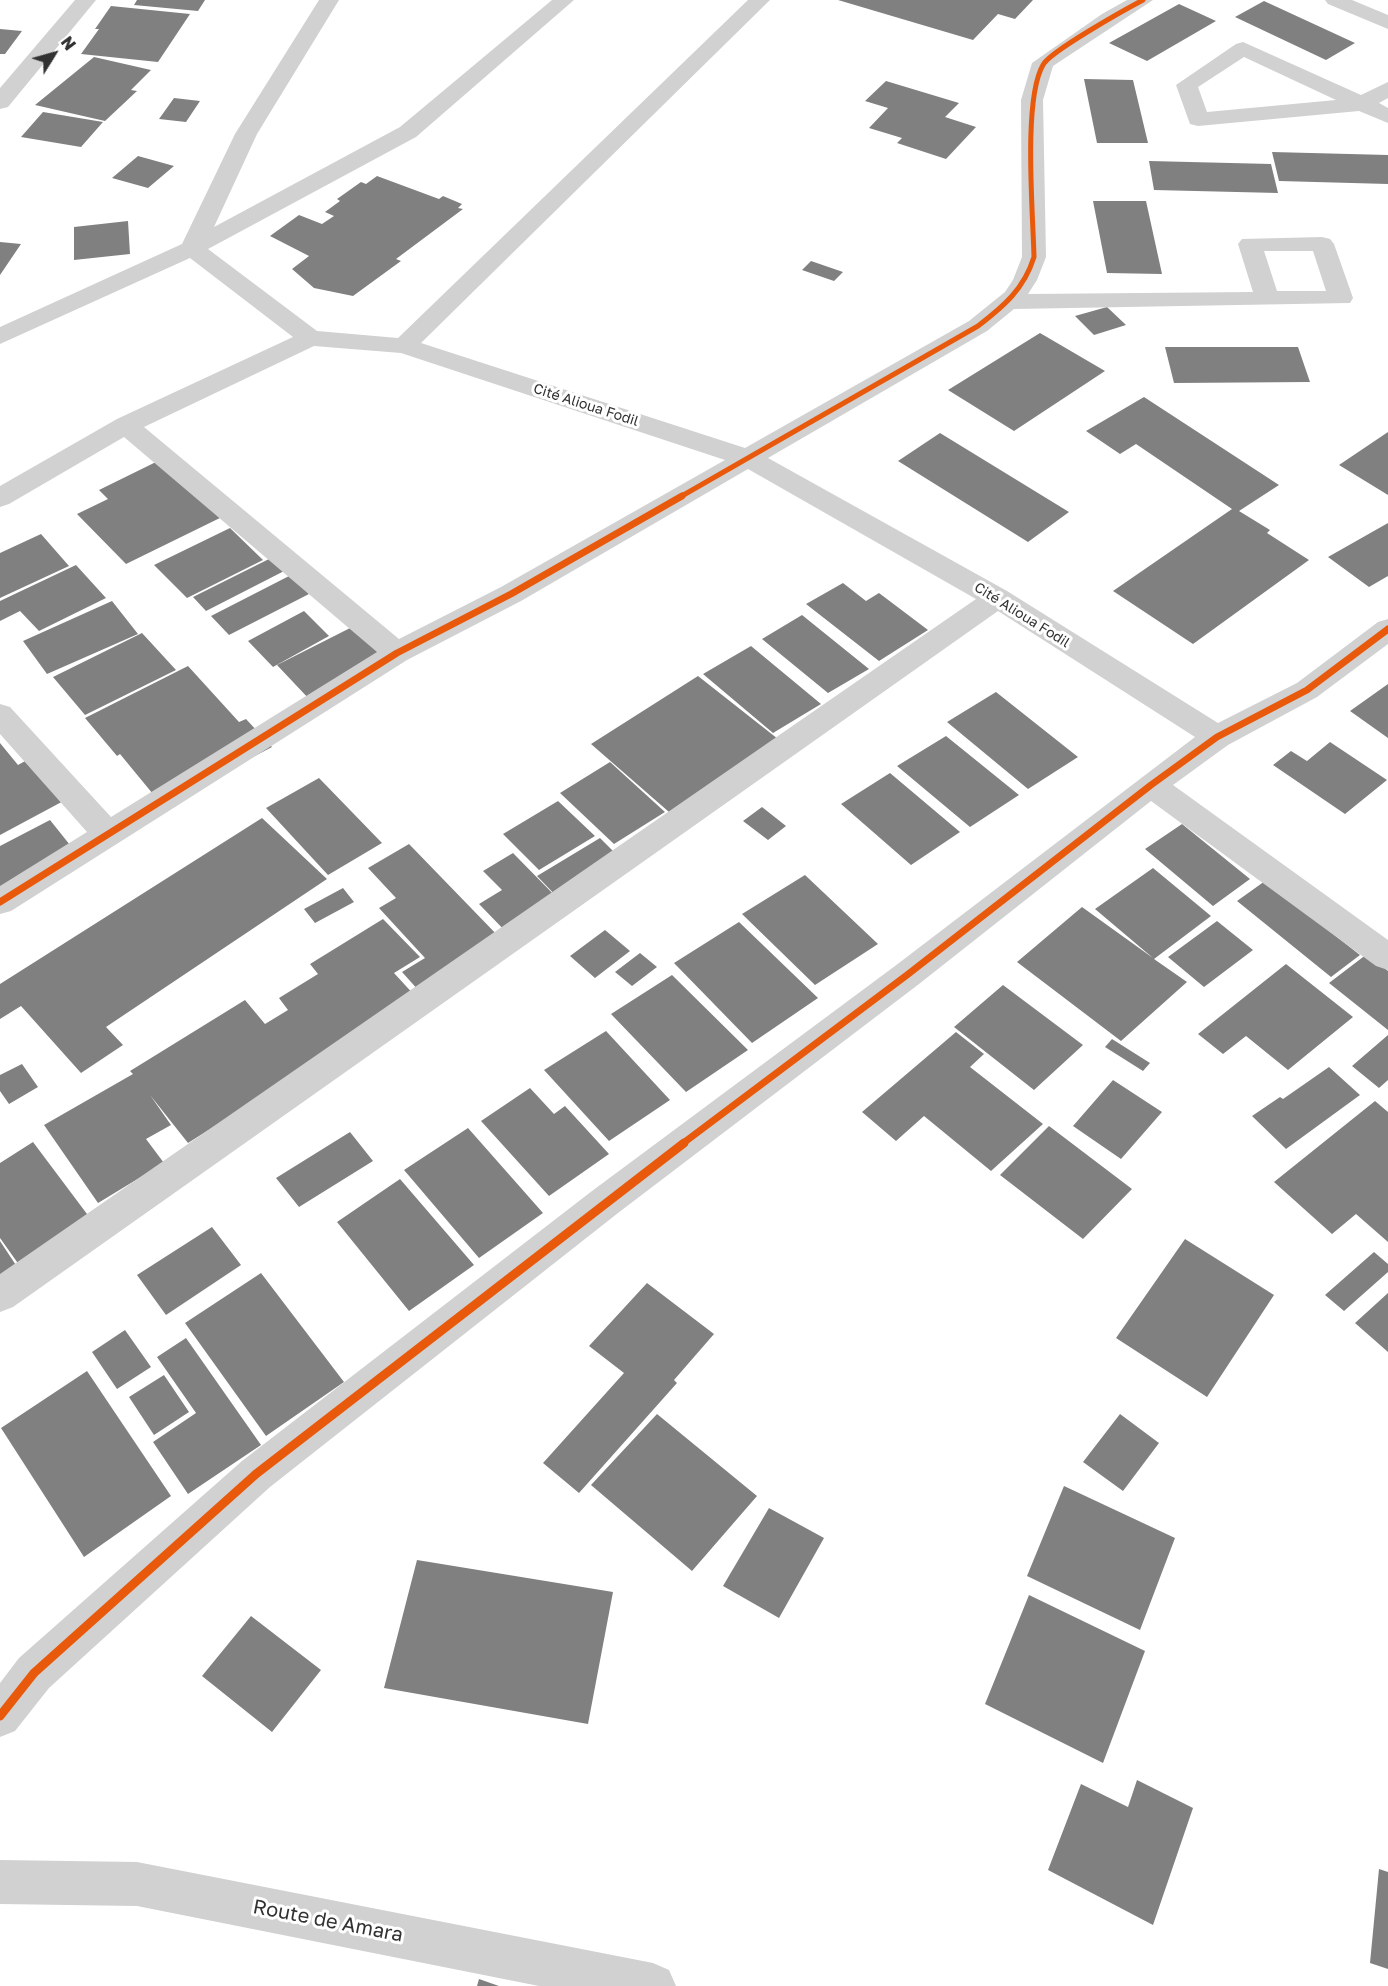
<!DOCTYPE html>
<html>
<head>
<meta charset="utf-8">
<style>
	body { margin:0 }
	#map { position:relative; width:1388px; height:1986px; overflow:hidden; background:#fff; font-family:"Golos Text",sans-serif }
	canvas { display:block }
	.north { position:absolute; left:24px; top:24px; width:60px; height:60px; -webkit-text-stroke:4px #fff; paint-order:stroke; rotate:53deg; font-size:16px; font-weight:700; line-height:24px; text-align:center; color:#323232 }
	.north::after { content:''; display:block; margin:auto; width:21px; height:27px; background:#323232; clip-path:polygon(50% 0,100% 100%,50% 72%,0 100%) }
</style>
</head>
<body>
<div id="map">
<canvas width="1388" height="1986"></canvas>
<div class="north">N</div>
</div>
<script>
const ctx = document.querySelector('canvas').getContext('2d');
ctx.lineJoin = 'round';
function fill(path, color) { ctx.fillStyle = color; ctx.fill(path, 'evenodd'); }
function stroke(path, color, width, dash) { ctx.strokeStyle = color; ctx.lineWidth = width; ctx.lineCap = dash ? 'butt' : 'round'; ctx.setLineDash(dash || []); ctx.stroke(path); }
function write(font, color, halo, rows, align = 'center') {
  ctx.font = font + ' "Golos Text",sans-serif'; ctx.lineWidth = 6; ctx.setLineDash([]); ctx.textBaseline = 'middle'; ctx.strokeStyle = halo; ctx.fillStyle = color; for (const [text, x, y, turn = 0] of rows) {
    ctx.save(); ctx.translate(x, y); ctx.rotate((+turn || 0) * Math.PI / 180); ctx.textAlign = isNaN(turn) ? turn : align; if (halo) ctx.strokeText(text, 0, 0); ctx.fillText(text, 0, 0); ctx.restore();
  }
}
fill(new Path2D(`
	M137 0H205L198 11 134 5Z
	M838 0H1033L1015 19 998 14 973 40Z
	M1264 1 1355 43 1326 60 1235 17Z
	M1179 4 1216 21 1147 61 1109 43Z
	M111 6 190 14 158 62 81 54 99 29H95Z
	M0 29 22 31 5 54H0Z
	M94 57 151 70 131 90 137 91 105 121 35 105Z
	M1084 79 1133 80 1148 143H1097Z
	M886 81 959 103 945 117 976 127 946 159 897 143 902 138 869 128 888 108 865 101Z
	M174 98 200 101 186 122 159 119Z
	M43 112 103 122 81 147 21 137Z
	M1272 152 1388 155V184L1279 181Z
	M138 156 174 166 148 188 112 178Z
	M1149 161 1271 164 1278 193 1154 190Z
	M377 176 439 199 443 196 462 204 458 208 463 209 396 259 401 261 353 296 314 288 292 269 309 256 270 236 299 215 322 224 334 216 325 212 340 201 337 199 361 182 366 184Z
	M1093 201H1146L1162 274 1107 273Z
	M128 221 130 254 74 260V227Z
	M0 242 21 244 0 275Z
	M811 261 843 272 834 281 802 270Z
	M1107 307 1126 325 1094 335 1075 316Z
	M1040 333 1105 371 1014 431 948 390Z
	M1165 347H1298L1310 382 1174 383Z
	M1144 397 1279 485 1239 511 1270 530 1267 533 1309 560 1193 644 1113 591 1232 509 1136 444 1120 454 1086 431Z
	M1388 432V495L1339 465Z
	M940 433 1069 512 1028 542 898 461Z
	M162 459 226 515 126 564 77 514 108 499 99 490Z
	M1388 523V576L1369 587 1328 557Z
	M230 528 263 560 187 598 154 565Z
	M41 534 69 566 0 598V553Z
	M277 555 290 568 206 611 193 597Z
	M76 565 106 598 39 631 20 611 0 621V601Z
	M291 575 309 594 229 635 211 616Z
	M843 583 866 601 879 593 928 630 879 661 806 604Z
	M112 601 138 634 47 674 23 641Z
	M304 611 329 636 273 667 248 641Z
	M802 615 869 669 828 693 762 639Z
	M360 623 394 657 310 700 277 665Z
	M142 633 176 670 85 715 53 677Z
	M751 646 821 704 773 733 703 674Z
	M188 666 239 722 246 719 272 747 162 805 120 754 117 756 85 718Z
	M698 676 778 739 669 812 591 744Z
	M1388 684V738L1350 711Z
	M996 692 1078 757 1028 789 947 722Z
	M946 736 1019 795 970 827 897 766Z
	M1330 742 1387 780 1345 814 1273 765 1291 751 1307 761Z
	M0 743 18 765 34 756 69 798 0 835Z
	M610 762 665 812 614 844 560 793Z
	M890 773 960 832 911 865 841 804Z
	M319 778 382 843 328 875 266 808Z
	M558 801 595 836 539 870 503 834Z
	M762 807 786 826 768 840 743 821Z
	M262 818 327 879 106 1027 123 1045 81 1073 21 1006 0 1019V984Z
	M50 820 74 850 0 890V846Z
	M1182 824 1250 879 1213 906 1145 849Z
	M600 838 624 862 561 901 537 876Z
	M409 844 503 941 420 992 402 972 425 958 379 908 396 898 368 868Z
	M513 853 564 905 511 937 479 904 502 890 483 871Z
	M1153 868 1211 916 1154 959 1187 982 1121 1041 1017 962 1082 907 1153 958 1095 909Z
	M805 875 878 944 815 985 742 914Z
	M1265 881 1360 955 1331 977 1237 901Z
	M343 888 354 902 315 923 304 909Z
	M383 919 420 957 394 973 417 998 188 1143 150 1095 171 1125 146 1139 164 1163 98 1203 44 1125 133 1074 130 1071 245 1000 265 1024 288 1010 279 998 318 974 310 964Z
	M1217 921 1253 950 1204 987 1168 957Z
	M739 922 818 998 752 1043 674 963Z
	M605 930 630 951 595 978 570 956Z
	M640 953 657 967 632 986 615 972Z
	M1367 954 1388 971V1030L1329 983Z
	M1286 964 1353 1017 1288 1070 1246 1036 1223 1054 1198 1034Z
	M672 975 748 1050 686 1092 611 1014Z
	M1003 985 1083 1045 1034 1090 954 1027Z
	M606 1031 670 1100 609 1141 544 1070Z
	M956 1032 984 1054 970 1067 1043 1124 991 1171 924 1116 896 1141 862 1112Z
	M1388 1035V1080L1379 1088 1352 1066Z
	M1112 1039 1150 1063 1143 1071 1105 1047Z
	M22 1064 38 1087 9 1104 0 1091V1075Z
	M1329 1067 1360 1095 1286 1149 1252 1116 1280 1097 1283 1099Z
	M1113 1080 1162 1112 1121 1159 1073 1126Z
	M530 1088 554 1114 565 1106 609 1154 549 1196 481 1121Z
	M1375 1101 1388 1112V1242L1356 1214 1332 1234 1274 1182Z
	M1049 1126 1132 1189 1083 1239 1000 1175Z
	M468 1128 543 1213 479 1258 404 1170Z
	M350 1132 373 1161 299 1207 276 1178Z
	M33 1142 99 1230 27 1276 0 1238V1163Z
	M400 1179 474 1265 409 1311 337 1222Z
	M212 1227 241 1265 166 1315 137 1275Z
	M1185 1239 1274 1295 1207 1397 1116 1338Z
	M0 1241 33 1291 0 1311Z
	M1374 1252 1388 1264V1272L1344 1311 1325 1295Z
	M261 1273 344 1382 266 1436 185 1323Z
	M647 1283 714 1334 674 1380 677 1383 579 1493 543 1463 624 1373 589 1346Z
	M1388 1293V1352L1355 1323Z
	M125 1330 151 1367 117 1389 92 1352Z
	M186 1338 261 1445 188 1494 153 1442 196 1413 157 1357Z
	M87 1371 171 1496 84 1557 1 1428Z
	M164 1375 189 1412 154 1435 129 1397Z
	M657 1414 757 1496 692 1571 591 1485Z
	M1120 1414 1159 1443 1123 1491 1083 1462Z
	M1064 1486 1175 1538 1140 1630 1027 1576Z
	M769 1508 824 1538 779 1618 723 1586Z
	M417 1560 613 1592 588 1724 384 1688Z
	M1029 1595 1145 1651 1103 1763 985 1704Z
	M251 1616 321 1670 272 1732 202 1676Z
	M1137 1780 1193 1808 1153 1925 1048 1870 1081 1784 1128 1807Z
	M1379 1869 1388 1872V1969L1370 1963Z
	M479 1979 499 1986H477Z`), '#808080');
fill(new Path2D(`
	M75 0H96L8 107 0 109V88Z
	M319 0H339L257 134 214 227 400 127 552 0H574L416 137 208 249 317 331 398 338 748 0H770L421 343 745 448 969 321 1005 292 1013 280 1022 257 1021 100 1032 63 1102 14 1127 0H1153L1053 66 1043 100 1046 257 1037 280 1028 294 1253 292 1238 244 1242 239 1322 237 1330 239 1334 244 1353 298 1350 303 1014 309 987 331 768 458 1007 591 1218 723 1297 683 1378 622 1388 619V644L1317 697 1228 745 1173 785 1388 940V970L1376 966 1151 801 919 984 618 1213 270 1487 49 1688 15 1731 0 1737V1683L19 1658 242 1461 592 1191 895 966 1195 737 998 611 13 1307 0 1312V1274L976 599 748 469 521 601 407 660 11 911 0 914V886L87 832 0 734V704L10 707 111 817 377 652 124 437 9 504 0 507V486L117 419 293 337 190 258 0 344V327L182 244 235 134ZM1264 251H1313L1326 291H1277ZM314 346 401 353 725 460 501 587 399 639 144 427Z
	M1325 0H1352L1388 15V29L1328 4Z
	M1243 42 1361 95 1388 82V98L1379 103 1388 108V123L1359 111 1198 126 1190 124 1176 85 1236 44ZM1244 57 1336 100 1207 112 1198 87Z
	M0 1860 137 1862 653 1963 669 1970 676 1986H539L137 1906 0 1904Z`), '#d1d1d1');
stroke(new Path2D(`
	M680 497 978 326C1004 306 1024 289 1034 257 1033 213 1023 99 1043 65 1049 52 1126 9 1143 0`), '#e8590c', 5);
stroke(new Path2D(`
	M0 902 397 653 511 594 682 496
	M682 1144 907 975 1151 785 1217 737 1307 690 1388 629`), '#e8590c', 7);
stroke(new Path2D(`
	M0 1716 34 1673 256 1474 684 1143`), '#e8590c', 9);
write('14px', '#323232', '#fff', [
	["Cité Alioua Fodil",586,405,18],
	["Cité Alioua Fodil",1022,615,32]
]);
write('20px', '#323232', '#fff', [
	["Route de Amara",328,1921,11]
]);
</script>
</body>
</html>
